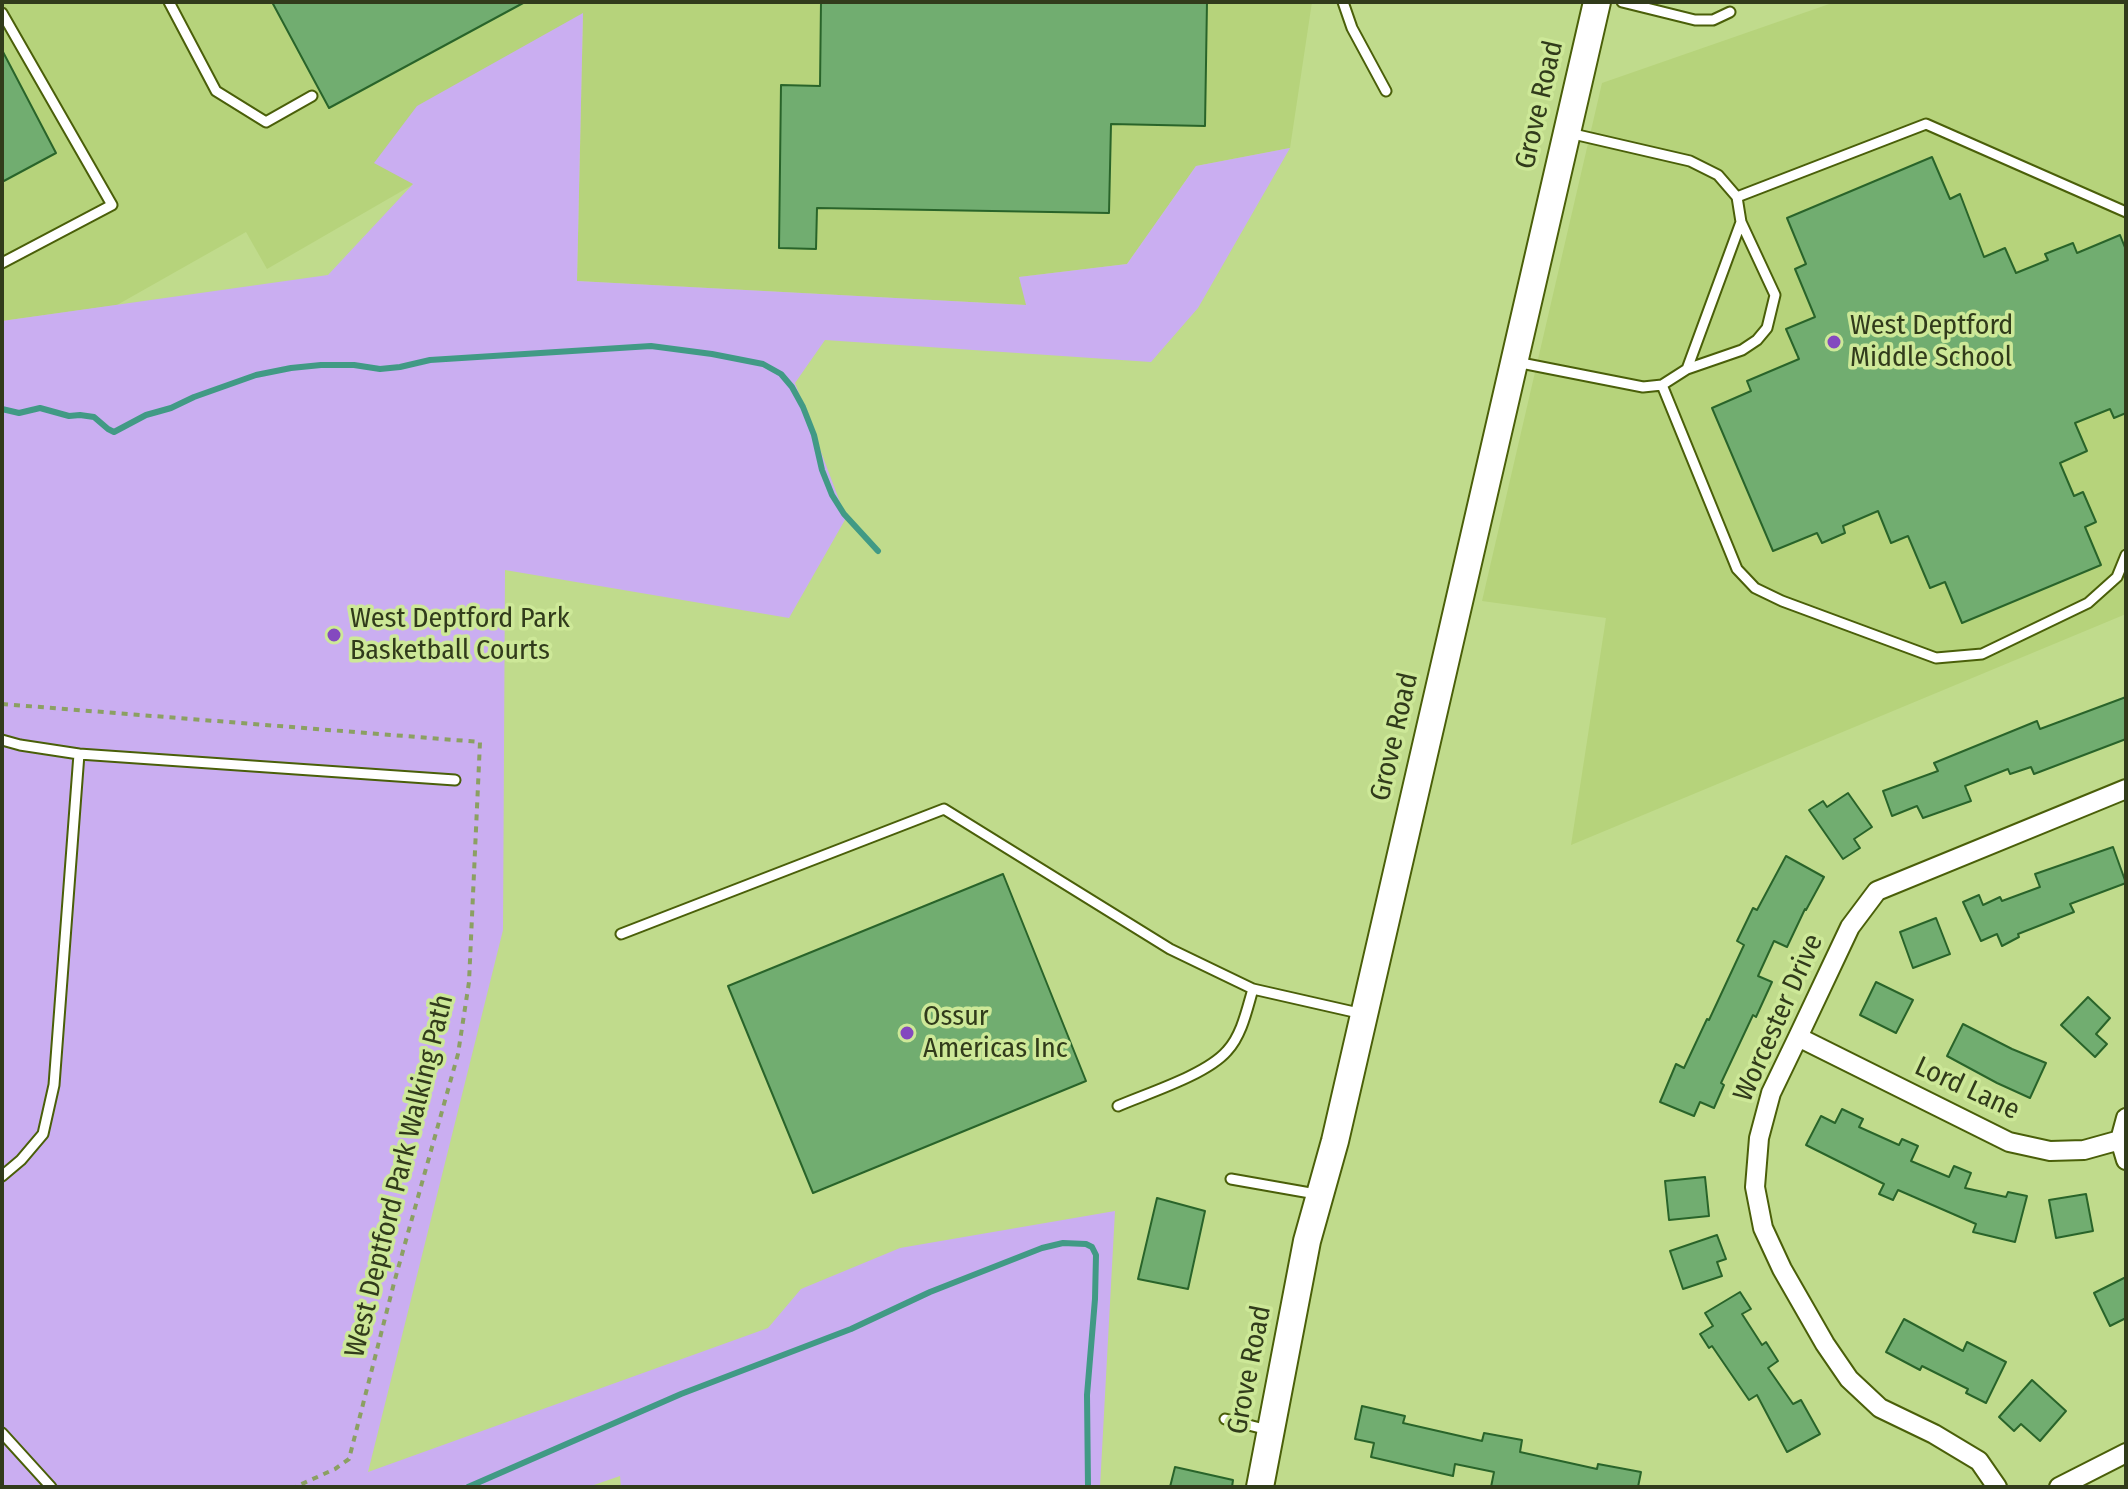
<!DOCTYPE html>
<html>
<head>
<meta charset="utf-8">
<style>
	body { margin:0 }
	#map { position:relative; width:2128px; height:1489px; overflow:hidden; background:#c0db8c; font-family:"Fira Sans Condensed",sans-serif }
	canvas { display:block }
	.frame { position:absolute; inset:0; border:4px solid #313b1b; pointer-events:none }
</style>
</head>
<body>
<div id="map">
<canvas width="2128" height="1489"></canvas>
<div class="frame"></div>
</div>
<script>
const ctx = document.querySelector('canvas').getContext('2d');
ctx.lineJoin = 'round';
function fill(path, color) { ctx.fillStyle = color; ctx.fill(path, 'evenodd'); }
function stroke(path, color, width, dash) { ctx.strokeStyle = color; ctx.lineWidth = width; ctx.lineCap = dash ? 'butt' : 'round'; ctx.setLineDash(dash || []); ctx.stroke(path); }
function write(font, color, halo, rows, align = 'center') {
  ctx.font = font + ' "Fira Sans Condensed",sans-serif'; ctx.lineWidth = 7; ctx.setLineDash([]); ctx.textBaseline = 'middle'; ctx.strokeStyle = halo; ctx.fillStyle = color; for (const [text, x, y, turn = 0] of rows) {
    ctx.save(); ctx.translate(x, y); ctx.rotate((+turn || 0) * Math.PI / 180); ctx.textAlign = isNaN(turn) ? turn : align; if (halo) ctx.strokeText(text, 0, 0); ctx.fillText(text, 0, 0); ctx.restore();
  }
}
fill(new Path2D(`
	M2 2H1312L1290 148 1196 166 1127 264 1019 277 1027 305 577 281 583 14 414 184 267 269 246 232 117 305 2 321Z
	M1835 2H2126V614L1571 845 1606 618 1482 601 1602 83Z`), '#b6d37b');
fill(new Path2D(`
	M583 13 577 281 1026 305 1019 277 1127 264 1196 166 1290 148 1198 308 1151 362 825 340 795 383 846 518 789 618 505 570 503 930 368 1472 768 1328 801 1289 900 1248 1115 1211 1100 1487H621L620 1476 588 1487H2V321L328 275 413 184 374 163 417 106Z`), '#caaef1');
stroke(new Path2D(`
	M2 409 19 413 40 408 69 416 80 415 94 417 108 429 114 432 146 415 171 408 194 397 256 375 291 368 321 365H354L380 369 400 367 430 360 651 346 712 354 763 364 781 374 792 387 803 407 814 435 822 470 832 495 844 514 878 551
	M468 1487 681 1394 851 1329 930 1292 1042 1248 1063 1243 1086 1244 1092 1247 1096 1255 1095 1299 1087 1395 1088 1487`), '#419a85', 6);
const building = new Path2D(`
	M272 2H525L329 108Z
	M821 2H1207L1205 126 1111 124 1109 213 817 208 816 249 779 248 781 85 820 86Z
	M2 50 56 153 2 182Z
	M1932 157 1950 199 1960 194 1984 257 2005 248 2016 273 2048 260 2045 254 2073 243 2077 253 2120 235 2126 250V413L2114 418 2110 409 2075 423 2087 451 2060 463 2074 496 2083 492 2096 522 2085 527 2101 565 1962 623 1945 582 1930 588 1908 536 1891 543 1878 511 1843 526 1845 533 1822 543 1817 533 1773 551 1712 408 1751 391 1747 381 1799 359 1786 329 1815 317 1795 269 1806 264 1787 218Z
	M2126 697V739L2034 774 2031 767 2010 774 2008 769 1965 786 1971 801 1923 818 1917 806 1892 816 1883 791 1938 771 1934 763 2037 721 2040 729Z
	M1848 793 1872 827 1854 839 1860 848 1843 859 1809 810 1823 801 1827 807Z
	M2113 847 2126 883 2070 904 2074 912 2018 934 2019 937 2002 946 1997 934 1981 941 1963 902 1979 895 1983 905 2000 897 2002 901 2040 887 2035 874Z
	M1786 856 1824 877 1806 910 1805 909 1787 947 1774 941 1758 976 1772 982 1756 1017 1753 1015 1721 1083 1724 1085 1714 1108 1700 1102 1694 1116 1660 1102 1676 1064 1684 1068 1707 1019 1709 1020 1744 945 1737 941 1753 908 1757 910Z
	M1003 874 1086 1081 813 1193 728 986Z
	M1936 918 1950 954 1913 968 1900 932Z
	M1876 982 1913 1000 1896 1033 1860 1015Z
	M2088 997 2110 1018 2096 1034 2107 1044 2095 1057 2061 1025Z
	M1963 1024 2012 1049 2046 1063 2030 1098 1997 1083 1947 1056Z
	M1842 1109 1863 1119 1859 1127 1899 1145 1902 1139 1918 1146 1911 1161 1949 1177 1954 1166 1971 1173 1965 1188 2006 1197 2008 1192 2027 1196 2015 1242 1973 1232 1976 1224 1898 1190 1893 1200 1879 1194 1884 1184 1806 1145 1821 1116 1835 1123Z
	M1705 1177 1709 1216 1669 1220 1665 1181Z
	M2086 1194 2093 1231 2056 1238 2049 1200Z
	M1157 1198 1205 1211 1188 1289 1138 1279Z
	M1717 1235 1726 1259 1717 1262 1722 1276 1683 1289 1670 1251Z
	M2126 1277V1318L2110 1326 2094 1293Z
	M1740 1292 1751 1309 1742 1314 1762 1345 1766 1342 1778 1361 1768 1368 1793 1404 1801 1400 1820 1434 1787 1452 1757 1395 1749 1400 1712 1346 1709 1348 1700 1334 1713 1326 1705 1313Z
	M1904 1319 1963 1351 1967 1342 2006 1362 1986 1403 1966 1393 1968 1389 1922 1366 1920 1370 1886 1352Z
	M2032 1380 2066 1411 2040 1441 2021 1424 2014 1431 1999 1417Z
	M1362 1406 1405 1416 1403 1423 1482 1441 1484 1433 1522 1440 1520 1452 1597 1469 1598 1464 1641 1472 1638 1487H1491L1494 1472 1455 1464 1453 1476 1371 1457 1374 1443 1355 1439Z
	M1175 1467 1233 1480 1232 1487H1170Z`);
fill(building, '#71ad70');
stroke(building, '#29642a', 2);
const service = new Path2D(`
	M169 2 216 91 266 122 312 96
	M1343 2 1352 28 1386 91
	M1622 2 1695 20H1713L1730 12
	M2 13 112 205 2 263
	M1569 133 1690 161 1718 175 1737 197 1926 124 2126 212
	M1737 197 1741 222 1687 369 1662 385 1737 569 1755 588 1782 601 1936 658 1982 654 2088 603 2117 577 2126 555
	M1516 362 1643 387 1662 385
	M1687 369 1742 350 1757 340 1767 328 1775 295 1741 222
	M2 740 20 745 79 754 54 1085 43 1134 21 1160 2 1176
	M79 754 455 780
	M621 934 944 809 1170 949 1253 989 1363 1014
	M1118 1106C1148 1093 1206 1075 1227 1051 1242 1035 1247 1009 1253 989
	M1231 1179 1316 1194
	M1225 1419 1268 1430
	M2 1433 51 1487`);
const minor = new Path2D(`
	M1798 1037 2009 1142 2050 1151 2084 1150 2120 1140
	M2126 1118 2120 1140 2126 1160
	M1997 1487 1979 1461 1934 1434 1880 1408 1849 1379 1825 1344 1782 1269 1763 1228 1755 1187 1759 1138 1771 1093 1798 1037 1850 927 1877 891 2126 789
	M2059 1487 2126 1453`);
const secondary = new Path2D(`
	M1260 1487 1307 1241 1335 1141 1597 2`);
stroke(service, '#4a5f09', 13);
stroke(minor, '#4a5f09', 22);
stroke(secondary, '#4a5f09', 30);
stroke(new Path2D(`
	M2 704 480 742 469 982 458 1054 394 1283 349 1459 335 1469 295 1487`), '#8ba062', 4, [6, 6]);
stroke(service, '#fff', 9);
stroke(minor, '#fff', 18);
stroke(secondary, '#fff', 26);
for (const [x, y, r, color] of [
	[1834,342,8,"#8449bf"],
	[334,635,8,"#8449bf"],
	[907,1033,8,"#8449bf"]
]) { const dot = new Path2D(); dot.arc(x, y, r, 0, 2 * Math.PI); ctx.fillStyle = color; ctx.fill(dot); stroke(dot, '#cde898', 3); }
write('28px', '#313b1b', '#cde898', [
	["Grove Road",1540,105,-77],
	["Grove Road",1395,737,-77],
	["Worcester Drive",1779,1018,-66],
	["Lord Lane",1967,1089,25],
	["West Deptford Park Walking Path",400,1176,-76],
	["Grove Road",1250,1370,-79]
]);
write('28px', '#313b1b', '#cde898', [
	["West Deptford",1850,326],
	["Middle School",1850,358],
	["West Deptford Park",350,619],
	["Basketball Courts",350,651],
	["Ossur",923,1017],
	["Americas Inc",923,1049]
], 'left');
</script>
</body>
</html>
